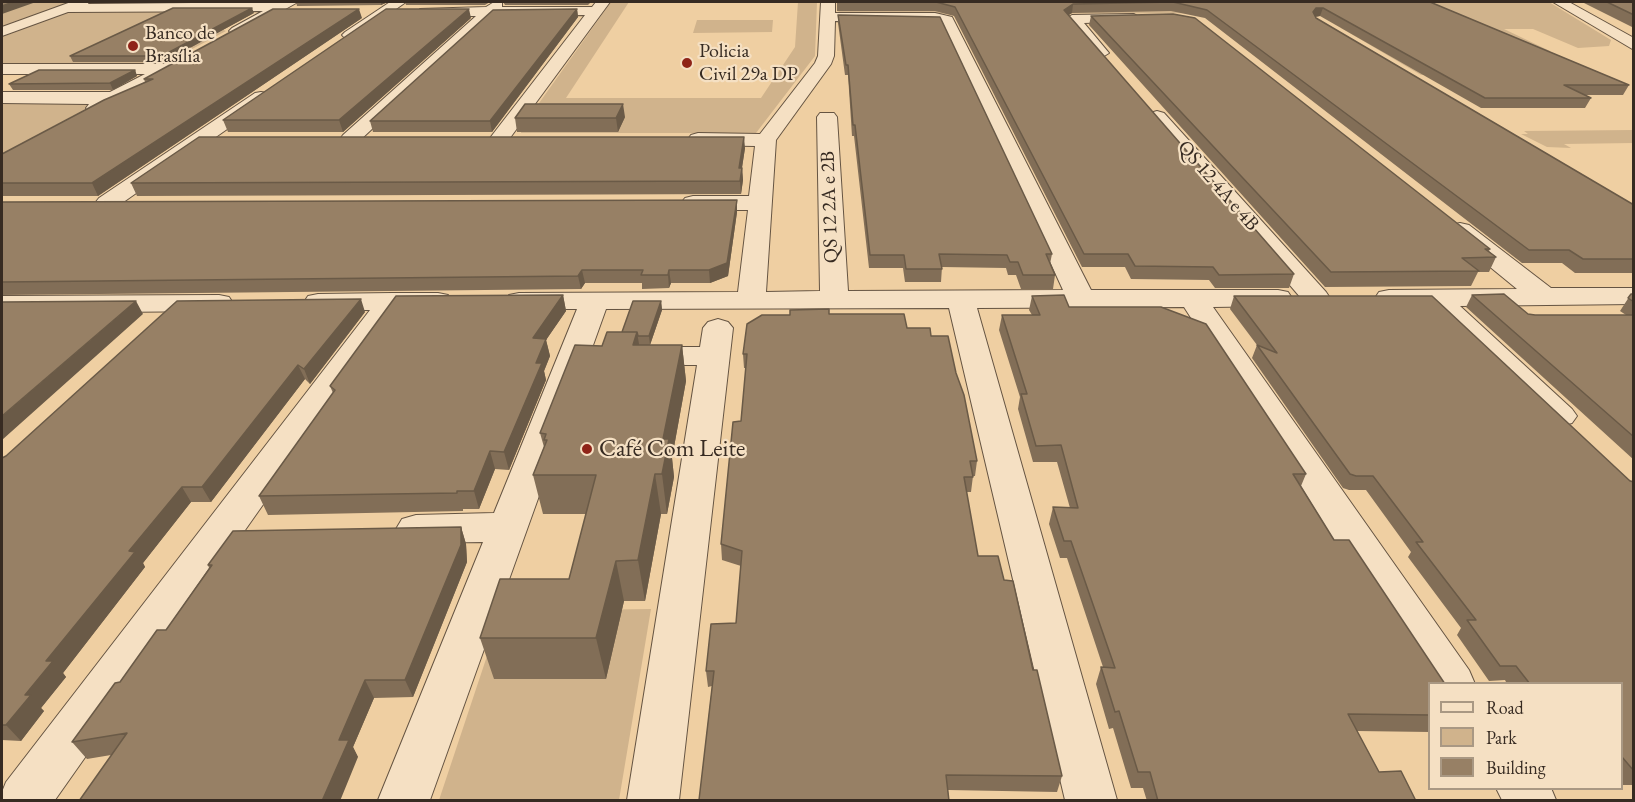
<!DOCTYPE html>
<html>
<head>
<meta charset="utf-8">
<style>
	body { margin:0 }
	#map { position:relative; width:1635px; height:802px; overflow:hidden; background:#efcfa2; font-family:"EB Garamond",serif }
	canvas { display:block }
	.frame { position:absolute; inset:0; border:3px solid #372b22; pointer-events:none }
	.legend { position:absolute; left:1428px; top:682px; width:195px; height:108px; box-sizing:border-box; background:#f5e0c3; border:2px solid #a99883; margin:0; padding:8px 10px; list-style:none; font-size:18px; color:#372b22 }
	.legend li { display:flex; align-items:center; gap:12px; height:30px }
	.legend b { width:30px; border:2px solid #a99883 }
</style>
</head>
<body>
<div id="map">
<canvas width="1635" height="802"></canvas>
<div class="frame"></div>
<ul class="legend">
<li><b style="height:8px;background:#f5e0c3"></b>Road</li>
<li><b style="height:16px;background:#d0b38c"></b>Park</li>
<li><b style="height:16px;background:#978065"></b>Building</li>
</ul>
</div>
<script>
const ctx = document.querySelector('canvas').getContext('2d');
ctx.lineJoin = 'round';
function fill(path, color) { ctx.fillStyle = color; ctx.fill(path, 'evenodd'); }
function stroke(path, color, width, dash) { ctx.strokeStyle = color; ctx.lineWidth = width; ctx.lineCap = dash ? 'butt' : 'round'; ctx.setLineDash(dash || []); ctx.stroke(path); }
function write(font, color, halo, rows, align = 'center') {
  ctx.font = font + ' "EB Garamond",serif'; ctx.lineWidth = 4.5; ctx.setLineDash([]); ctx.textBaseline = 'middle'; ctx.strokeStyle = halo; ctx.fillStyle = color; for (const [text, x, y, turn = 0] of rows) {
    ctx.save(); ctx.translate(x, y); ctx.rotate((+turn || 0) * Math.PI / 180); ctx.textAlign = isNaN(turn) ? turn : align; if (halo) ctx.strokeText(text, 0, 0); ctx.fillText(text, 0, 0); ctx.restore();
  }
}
fill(new Path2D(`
	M2 2H73L2 29Z
	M611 2H629L566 98H761L795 47 798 2H817L815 56 756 133H521L522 127Z
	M1398 2H1549L1611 40 1609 46 1578 48 1533 29H1504L1550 51H1532L1442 75H1421L1341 28 1343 13 845 14 837 11 839 8Z
	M177 11 226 31 162 65 2 66V37L67 12Z
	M697 20H773L772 32 693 33Z
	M2 100H85L93 105 2 154Z
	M1633 130V143L1564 144 1571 148 1547 147 1521 134H1528L1524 131Z
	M651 609 619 800H439L502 611Z`), '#d0b38c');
const minor = new Path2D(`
	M71 2H89L88 4 298 2 237 36 232 34 229 31 232 28 263 11 68 12 2 36V27Z
	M390 2H406L355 38H345L342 35 345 32Z
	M494 2H502V7H592L596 2H610L507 142H493L490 138 585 15 493 16 357 143H343L340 139 343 135 476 16H425L418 12 420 9 486 7Z
	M821 2H835V13H935L952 17 1091 290H1278L1288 292 1292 298 1288 304 1278 306 1213 307 1469 670 1475 684H1430V689L1184 307 977 308 1117 800H1065L949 308 606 309 430 800H378L483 542 416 543 402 539 396 529 402 519 416 515 494 513 577 309H519L509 307 505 301 509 295 519 293 738 292 748 210H693L685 208 681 203 685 198 693 196H749L755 146 698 145 691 143 688 139 691 135 698 133 760 134 815 63 818 56ZM835 21 941 23 1063 290 848 291 837 117 834 113H820L817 117 820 291 766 292 776 140 831 64 834 56Z
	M1553 2H1569L1634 38V50Z
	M1134 14 1141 18 1139 21 1084 23 1109 53 1101 58 1095 56 1065 19 1072 15Z
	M184 55 190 56 192 60 190 64 102 112H88L86 108 89 104 2 103V92H110L145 74H2V64H164Z
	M261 92 267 93 270 97 267 101 115 208 107 210 99 208 95 203 99 198 255 93Z
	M1157 111 1164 113 1326 292 1330 298 1326 304 1316 306 1306 304 1150 121 1147 117 1150 113Z
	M1460 223 1469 225 1551 288H1634V304L1460 306 1572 409 1577 416 1572 423 1560 426 1548 423 1427 306H1389L1379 304 1375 298 1379 292 1389 290 1517 289 1451 235 1448 230 1451 225Z
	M392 293H438L448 295 452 301 448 307 438 309 400 310 55 800H2V792L6 782 370 310H318L308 308 304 302 308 296 318 294Z
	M219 295 229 297 233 303 229 309 219 311 2 313V296Z
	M718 319 728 322 733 328 679 800H627L697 365H638L627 363 623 356 627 349 638 347H700L703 328 708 322Z
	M1496 788H1551L1556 800H1502Z`);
stroke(minor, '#655442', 2);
fill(minor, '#f5e0c3');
fill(new Path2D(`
	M296 2H388L381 5 297 6Z
	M405 2H490L485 5H406Z
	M503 2H591L588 5H505Z
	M837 2H1430L1629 85 1623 95H1585L1591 98 1585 108H1481L1320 16 1315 17 1316 18 1634 205V273H1575L1562 263H1522L1205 18 1171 11 1072 13 1068 15 1294 274 1289 288H1215L1209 280 1131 279 1125 267H1082L954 16 935 11H837Z
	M1582 2H1634V28Z
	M577 9 578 17 492 132H373L370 121Z
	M254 13 164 62H73L70 56Z
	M838 15 1052 254 1050 264 1055 275 1053 289H1021L1016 275H1008L1006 268 942 267 941 282H905L903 268H869L854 136H852L848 75H845L838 23Z
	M1091 16 1490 249 1489 251 1496 257 1489 272H1478L1471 286 1325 287 1089 25Z
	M362 18 98 196H2V197V154L145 82 144 79Z
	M471 18 343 132H228L223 120Z
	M135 70 137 76 113 90H13L9 84Z
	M625 117 618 132H517L515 118Z
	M745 148 742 168 743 180 741 194 137 196 131 183Z
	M737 200V212L728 276 710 283H671L669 288 642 289V283H585L581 289 2 295V202Z
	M1631 294H1634V460L1466 307 1472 295 1528 314 1535 315H1626L1620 311Z
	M563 295 566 311 546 340 550 356 544 371 546 380 509 470 495 469 479 509H463V511L268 515 259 496 333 393 330 386Z
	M1032 296 1069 307 1306 474 1301 486 1334 540 1430 684V732L1357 731 1379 772 1416 801H1147L1143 788H1131L1113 728 1109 729 1096 684 1101 667H1103L1067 558H1060L1049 524 1053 507 1070 508 1057 462H1033L1018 409 1020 397 999 330 1002 315H1032L1029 310Z
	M1234 296 1634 482V785H1622V684H1507L1505 680 1489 681 1457 635 1461 628 1408 557 1411 552 1366 490H1349L1343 488 1252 358 1257 345 1230 309Z
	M661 301 662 310 650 345H682L686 381 672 458 674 477 667 514H661L645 601H624L606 679H494L480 638 569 579 586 514H543L533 475 544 447 540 433 622 332Z
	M365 312 310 384 305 379 211 502H191L143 563 145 567 63 673 66 677 41 708 44 711 21 741 2 740V458Z
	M829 314 907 328 931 336 977 461 975 476H973L971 492H966L978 556 1004 580 1033 670 1062 776 1057 792 948 790 949 801H699L712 686 708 687 706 671 736 623 741 566 722 560 721 544 741 421 746 368H744L743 354Z
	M461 527 466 544 467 562 413 697 374 698 353 747 358 757 111 755 87 759 72 742 120 682 166 630 209 568 208 565Z`), '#826e57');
fill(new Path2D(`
	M13 2H36L2 14V6Z
	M381 2H388L381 5Z
	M1073 4 1072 13 1063 19 1064 10Z
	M252 8 254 13 164 62 162 56Z
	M1316 8H1323L1320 16 1314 17 1313 12Z
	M359 9 362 18 98 196 92 183Z
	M469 9 471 18 343 132 339 120Z
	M577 9 578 17 492 132 490 121Z
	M135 70 137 76 113 90 110 83Z
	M623 104 625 117 618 132 616 118Z
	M744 137 745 148 740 180 739 168Z
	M742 168 743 180 741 194 740 181Z
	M737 200V212L728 276 710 283 709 270Z
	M582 270 585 283 581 289 578 276Z
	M669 270 671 283 669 288 668 275Z
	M563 295 566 311 546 340 550 356 544 371 546 380 509 470 504 452 533 338Z
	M361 299 365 312 310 384 304 369Z
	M136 301 143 314 2 440V416Z
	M661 301 662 310 650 345 649 336Z
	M637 332 643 368 633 345Z
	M682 345 686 381 672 458 674 477 667 514 662 474 663 439Z
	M298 365 305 379 211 502 202 487Z
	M490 451 495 469 479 509 474 491Z
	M655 474 661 514 645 601 638 560Z
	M182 487 191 502 143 563 145 567 63 673 66 677 41 708 44 711 21 741 6 725 46 661 129 551Z
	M461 527 466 544 467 562 413 697 405 680Z
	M616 561 624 601 606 679 596 638Z
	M365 680 374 698 353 747 358 757 340 801H322L339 740Z`), '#6a5a47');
const building = new Path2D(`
	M2 2H13L2 6Z
	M838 2H1430L1629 85H1564L1591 98H1485L1323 8H1316L1313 12 1316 18 1634 205V259H1583L1569 250H1529L1207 10 1173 2 1073 4 1064 10 1294 274 1219 275 1213 267 1135 266 1128 254H1084L955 7 936 2Z
	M1607 2H1634V15Z
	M173 8H252L162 56H70Z
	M273 9H359L92 183H2V154L104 100 153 79H144Z
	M386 9H469L339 120H223Z
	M577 9 490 121H370L493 10Z
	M1173 14 1195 18 1490 249H1485L1496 257 1462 258 1479 271 1331 272 1091 16Z
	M838 15 940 17 1052 254H1046L1055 275H1023L1018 262H1010L1007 255 939 254 942 269H906L904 255H870L855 125H853L848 65H846Z
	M39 70H135L110 83 9 84Z
	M525 104H623L616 118H515Z
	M199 137H744L739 168H742L740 181 131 183Z
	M737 200 727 263 709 270H669L668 275H641L643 270H582L578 276 2 282V202Z
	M1504 294 1528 314 1535 315H1634V437L1472 295Z
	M1631 294H1634V302L1628 298Z
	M563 295 533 338 546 339 536 363H542L504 452 490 451 474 491H457V493L259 496 335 390 330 386 396 296Z
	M1064 295 1069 307H1161L1206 324 1306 474H1293L1334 540H1349L1445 684H1430V715L1348 714 1379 772 1401 771 1416 801H1158L1150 772H1138L1119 711 1115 712 1101 667 1115 668 1071 541H1064L1053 507 1078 508 1061 445 1036 446 1021 394H1027L1002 315H1040L1032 296Z
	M1234 296H1432L1630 481 1634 482V771L1622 757V684H1530L1516 666H1500L1467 620H1476L1416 542H1423L1373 476H1356L1350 474 1257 345 1277 353Z
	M361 299 304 369 298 365 202 487H182L129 551 135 552 46 661H53L25 695H31L6 725H2V458L6 456 177 301Z
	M136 301 2 416V302Z
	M633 301H661L649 336H638L637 332H622Z
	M829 309V314H904L907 328H930L931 336H948L956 373 964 395 977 461H970L973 477H964L978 556H998L1004 580 1013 581 1033 670H1037L1062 776 946 775 949 801 699 800 714 671H706L711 624 736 623 742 551 721 544 733 422 741 421 747 354H743L747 324 762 315H790V310Z
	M607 332H637L633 345H682L663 439H669L662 474H655L638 560 616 561 596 638H480L500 579H569L596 475H533L547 440H544L546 434 540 433 575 345 602 346Z
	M461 527V545L405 680H365L339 740H349L322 801H79L127 733 72 742 115 683 120 682 157 630H166L212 565H208L233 531Z`);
fill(building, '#978065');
stroke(building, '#6a5a47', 1.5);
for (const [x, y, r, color] of [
	[133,46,6,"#8f2418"],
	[687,63,6,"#8f2418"],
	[587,449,6,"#8f2418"]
]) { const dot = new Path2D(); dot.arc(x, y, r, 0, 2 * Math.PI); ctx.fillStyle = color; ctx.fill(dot); stroke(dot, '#f5e0c3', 2); }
write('20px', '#372b22', '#f5e0c3', [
	["Banco de",145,34],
	["Brasília",145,57],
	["Policia",699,52],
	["Civil 29a DP",699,75]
], 'left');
write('20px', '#372b22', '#f5e0c3', [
	["QS 12 4A e 4B",1218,186,49],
	["QS 12 2A e 2B",830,207,-92]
]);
write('24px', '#372b22', '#f5e0c3', [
	["Café Com Leite",599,449]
], 'left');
</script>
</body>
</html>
